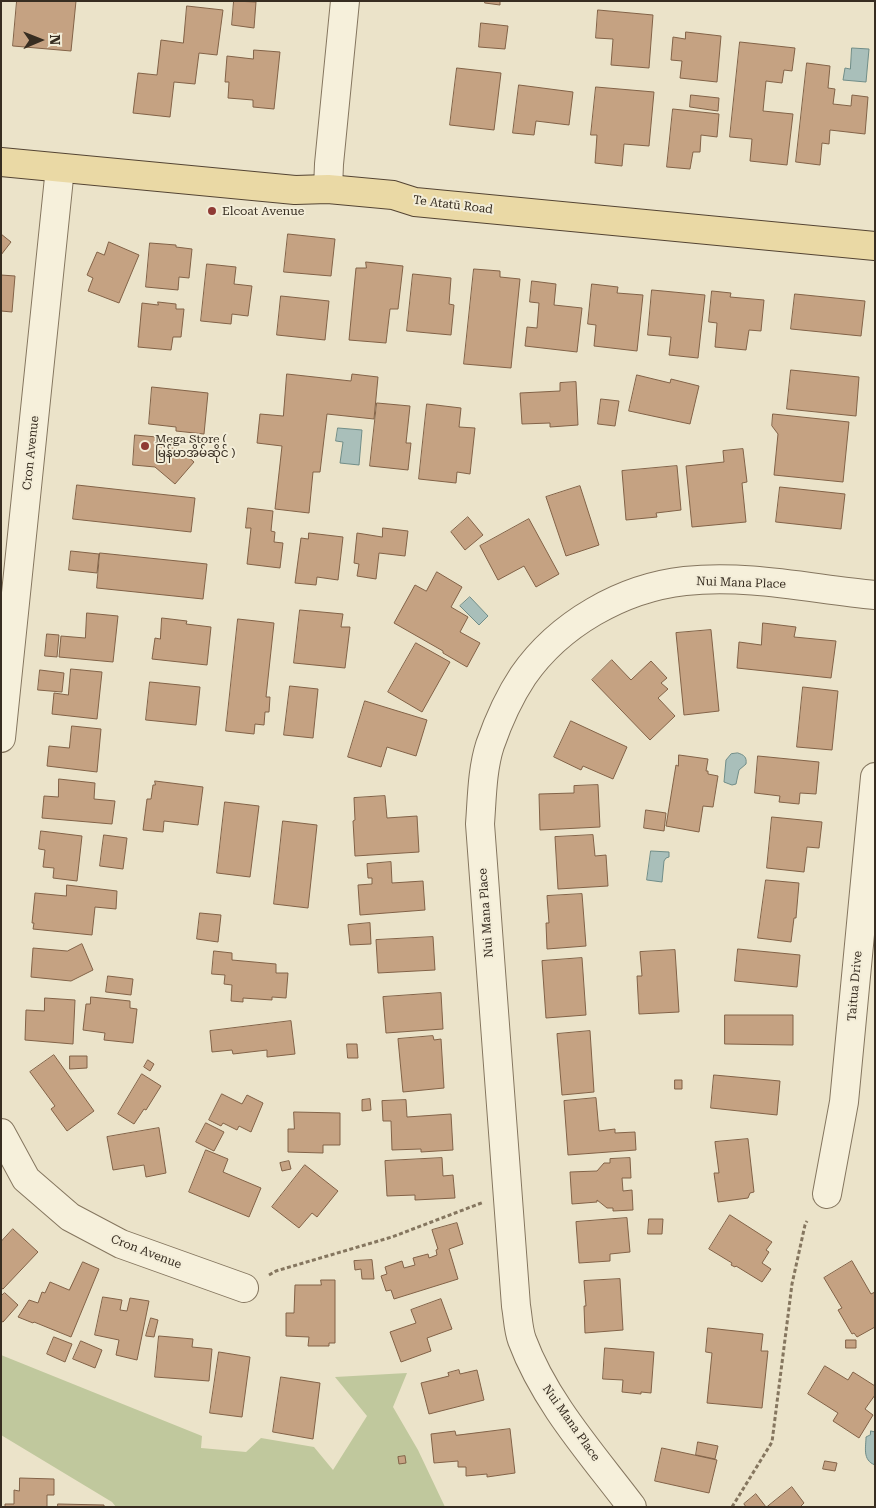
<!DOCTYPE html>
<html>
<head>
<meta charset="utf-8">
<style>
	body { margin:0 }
	#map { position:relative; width:876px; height:1508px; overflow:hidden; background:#ebe3c9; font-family:"Roboto Serif",serif }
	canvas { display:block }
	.frame { position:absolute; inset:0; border:2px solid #372d21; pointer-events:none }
	.north { position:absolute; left:15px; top:15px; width:50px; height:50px; -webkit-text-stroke:4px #f3edd8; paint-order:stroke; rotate:89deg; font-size:14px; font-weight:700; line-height:20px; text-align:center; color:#372d21 }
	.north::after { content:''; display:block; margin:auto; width:18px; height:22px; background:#372d21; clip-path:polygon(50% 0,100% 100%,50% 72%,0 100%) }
</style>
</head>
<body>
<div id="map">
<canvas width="876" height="1508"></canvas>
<div class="frame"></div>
<div class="north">N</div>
</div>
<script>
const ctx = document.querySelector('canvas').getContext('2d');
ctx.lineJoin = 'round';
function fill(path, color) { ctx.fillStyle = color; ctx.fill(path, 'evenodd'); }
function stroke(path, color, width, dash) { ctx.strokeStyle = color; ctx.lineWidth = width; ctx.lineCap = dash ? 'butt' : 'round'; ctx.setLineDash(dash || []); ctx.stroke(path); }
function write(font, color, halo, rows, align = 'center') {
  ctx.font = font + ' "Roboto Serif","Noto Sans Myanmar",serif'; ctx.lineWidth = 4; ctx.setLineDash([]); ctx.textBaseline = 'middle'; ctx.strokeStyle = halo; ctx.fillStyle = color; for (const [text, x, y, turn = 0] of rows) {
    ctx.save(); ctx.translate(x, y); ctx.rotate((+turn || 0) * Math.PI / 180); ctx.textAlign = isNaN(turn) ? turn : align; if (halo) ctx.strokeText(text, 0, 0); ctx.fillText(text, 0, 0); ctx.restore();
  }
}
fill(new Path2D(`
	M1 1355 202 1436 201 1448 246 1452 261 1438 314 1447 333 1470 367 1416 335 1377 407 1373 393 1407 418 1450 445 1507H116L112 1502 1 1435Z`), '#c0c89d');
const water = new Path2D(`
	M852 48 869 49 866 82 843 80 845 68 850 69Z
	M338 428 362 430 359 465 340 463 343 442 336 441Z
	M470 597 488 616 479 625 460 606Z
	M738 753C744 755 747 757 746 764L739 770 736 784 732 785 724 782 726 760 731 754Z
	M651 851 669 852V857L666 858 664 861 662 882 647 880Z
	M871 1431 875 1432V1465C862 1460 866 1447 866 1437L870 1435Z`);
fill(water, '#a9bfba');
stroke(water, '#708d88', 1);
const building = new Path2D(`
	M17 1H76L71 51 13 46Z
	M234 1 256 2 254 28 232 25Z
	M485 1H500V5L485 3Z
	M187 6 223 10 217 55 199 53 195 84 174 82 170 117 133 113 138 73 157 75 161 40 183 43Z
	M598 10 653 15 649 68 611 65 613 39 596 38Z
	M481 23 508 26 505 49 479 47Z
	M686 32 721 36 717 82 680 78 682 61 671 60 673 37 685 39Z
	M740 42 795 48 792 71 784 70 782 83 766 81 763 111 793 114 787 165 750 161 752 139 730 137Z
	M254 50 280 52 274 109 253 107V100L228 98 229 82H225L227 56 253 59Z
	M807 63 830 66 828 88 835 89 833 104 851 106 852 95 868 97 865 134 830 130 829 144 822 143 820 165 796 162Z
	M457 68 501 73 494 130 450 125Z
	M519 85 573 92 569 125 536 121 534 135 513 133Z
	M596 87 654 92 649 146 624 144 622 166 595 163 597 135H591Z
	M691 95 719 98 718 111 690 107Z
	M673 109 719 114 717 137 701 135 700 152H693L690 169 667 167Z
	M1 234 11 242 1 255Z
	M288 234 335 239 331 276 284 272Z
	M109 242 139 255 119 303 88 291 93 278 87 275 97 252 104 255Z
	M150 243 176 245V247L192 249 189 278 179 277 178 290 146 287Z
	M366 262 403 266 398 309H390L386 343 349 340 356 268H366Z
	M207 264 236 267 234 284 252 286 248 316 232 314 231 324 201 321Z
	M474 269 500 271V277L520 279 511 368 464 364Z
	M413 274 451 278 449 304 454 305 451 335 407 331Z
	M1 275 15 276 12 312 1 311Z
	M532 281 556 284 554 305 582 308 577 352 525 346 527 327 537 328 539 303 530 302Z
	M592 284 618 287 617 293 643 295 637 351 594 346 596 325 588 324Z
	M652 290 705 295 698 358 669 355 671 337 648 335Z
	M712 291 731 293 730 297 764 300 761 331 749 330 746 350 715 347 717 323 709 322Z
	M795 294 865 301 861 336 791 329Z
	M281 296 329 301 325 340 277 335Z
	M158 302 176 304V309H184L181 337H173L171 350 138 347 142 303 158 305Z
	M791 370 859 377 856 416 787 409Z
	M287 374 351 381 352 374 378 377 374 419 327 414 320 472H313L309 513 275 509 282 446 257 443 260 414 283 416Z
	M637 375 670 383 671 379 699 386 690 424 629 411Z
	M576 382 578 425 550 427V423L522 424 520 393 560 391V383Z
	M152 387 208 393 204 434 176 431V427L149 424Z
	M601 399 619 401 615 426 598 424Z
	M377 403 410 406 406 443H411L408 470 370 466Z
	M427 404 461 408 459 427 475 428 470 474 457 472 456 483 419 479Z
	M773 414 849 422 843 482 774 475 778 434 772 426Z
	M135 435 167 438 194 462 175 484 155 467 133 465Z
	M743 449 747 482 742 483 746 522 692 527 686 466 724 462 723 451Z
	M677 466 681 510 656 513 657 517 626 520 622 471Z
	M77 485 195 498 191 532 73 519Z
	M580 486 599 545 566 556 546 497Z
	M780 487 845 494 841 529 776 522Z
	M248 508 273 511 271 531 275 532 274 542 283 543 280 568 247 564 251 528H246Z
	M468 517 483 535 465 550 451 532Z
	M529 519 559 574 536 587 524 566 498 580 480 546Z
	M383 528 408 531 405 556 379 553 376 579 357 576 359 564 354 563 357 533 382 537Z
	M309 533 343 537 338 580 317 577 316 585 295 583 301 538 308 539Z
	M71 551 99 554 97 573 69 570Z
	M100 553 207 564 203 599 97 588Z
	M437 572 462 587 451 607 468 617 460 632 480 643 467 667 443 653V651L394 623 415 585 426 591Z
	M300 610 343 614 341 627H350L345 668 294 663Z
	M87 613 118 616 113 662 59 657 61 636 85 638Z
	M162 618 187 621 186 624 211 627 207 665 152 659 155 638 160 639Z
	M238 619 274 623 266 697H270L269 712H265L264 725 255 724 254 734 226 731Z
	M763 623 796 627 794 637 836 641 831 678 737 668 739 642 761 645Z
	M711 630 719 711 684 715 676 633Z
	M47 634 59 635 57 657 45 656Z
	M416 643 450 662 422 712 388 692Z
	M612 660 631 680 651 661 667 678 661 683 668 689 658 698 675 716 650 740 592 680Z
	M71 669 102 672 97 719 52 714 54 693 68 695Z
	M40 670 64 673 62 692 38 690Z
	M150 682 200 687 196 725 146 720Z
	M290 686 318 689 313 738 284 735Z
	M803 687 838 691 832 750 797 747Z
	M365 701 427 720 416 756 387 747 381 767 348 757Z
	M571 721 627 747 613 779 583 766 581 770 554 757Z
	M72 726 101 729 97 772 47 766 49 746 69 748Z
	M679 755 708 759 706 771H708V774L718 776 713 807 703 806 699 832 666 826 676 765 678 766Z
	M758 756 819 762 816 794 800 793 799 804 779 802 780 796 755 793Z
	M59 779 95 783 94 799 115 801 112 824 42 818 44 796 58 797Z
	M155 781 203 787 198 825 164 821 163 832 143 830 147 799H151L153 785H155Z
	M598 785 600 827 540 830 539 794 574 793V786Z
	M385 796 387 818 417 816 419 852 355 856 353 821 355 820 354 798Z
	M225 802 259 806 250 877 217 873Z
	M646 810 666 813 664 831 644 828Z
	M772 817 822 822 819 848 807 847 804 872 767 868Z
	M283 821 317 825 308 908 274 904Z
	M41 831 82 836 77 881 53 878 54 868 43 867 45 850 39 849Z
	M104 835 127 838 123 869 100 866Z
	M593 835 595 856 606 855 608 886 558 889 555 837Z
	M391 862 392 883 423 881 425 910 360 915 358 885 372 884V878H368L367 864Z
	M766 880 799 883 796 918H794L791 942 758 938Z
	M67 885 117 891 116 909 95 907 92 935 33 929 34 923H32L35 893 66 896Z
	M582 894 586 946 547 949 546 923H549L547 896Z
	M200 913 221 915 218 942 197 939Z
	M370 923 371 944 350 945 348 925Z
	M433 937 435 970 378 973 376 940Z
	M82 944 93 970 71 981 31 977 33 948 67 951Z
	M738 949 800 955 797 987 735 981Z
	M675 950 679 1012 639 1014 637 976H642L640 952Z
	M214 951 232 953V960L276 964V973H288L286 998 272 997V1000L243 998V1002L231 1001 232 985 224 984 225 975 212 974Z
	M582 958 586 1015 546 1018 542 961Z
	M108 976 133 979 131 995 106 992Z
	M441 993 443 1029 386 1033 383 997Z
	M91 997 130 1001V1008L137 1009 133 1043 104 1040 105 1033 83 1030 86 1004H90Z
	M45 998 75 1000 73 1044 25 1040 26 1010 44 1011Z
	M725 1015H793V1045L725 1044Z
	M291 1021 295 1054 267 1057V1050L233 1054 232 1050 212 1052 210 1031Z
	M590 1031 594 1092 562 1095 557 1034Z
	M433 1036 434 1040 441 1039 444 1088 403 1092 398 1039Z
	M347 1044H357L358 1058H348Z
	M54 1055 94 1111 67 1131 51 1109 55 1106 30 1072Z
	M70 1056H87V1068L70 1069Z
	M148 1060 154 1064 150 1071 144 1067Z
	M142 1074 161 1086 146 1110 144 1109 134 1124 118 1114Z
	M714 1075 780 1081 777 1115 711 1108Z
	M675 1080H682V1089H675Z
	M222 1094 242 1104 247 1095 263 1103 251 1132 239 1126 237 1130 223 1123 221 1126 209 1120Z
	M596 1098 599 1131 615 1129V1133L635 1132 636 1150 568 1155 564 1101Z
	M370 1099 371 1110 362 1111V1100Z
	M406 1100 407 1117 451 1114 453 1150 421 1152V1149L392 1150 391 1121H383L382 1101Z
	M294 1112 340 1113V1145H323V1153L288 1152V1129H294Z
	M206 1123 224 1132 214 1151 196 1142Z
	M159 1128 166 1173 146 1177 144 1165 113 1170 107 1137Z
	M748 1139 754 1192 750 1193 748 1198 718 1202 714 1173H719L715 1142Z
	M206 1150 228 1159 223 1172 261 1188 249 1217 189 1192Z
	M442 1158 443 1176 453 1175 455 1198 415 1200V1195L387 1196 385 1161Z
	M630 1158 631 1178H622L623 1191 632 1190 633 1210 613 1211V1208H607L597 1200V1202L572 1204 570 1172 597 1171 604 1163H610V1159Z
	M289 1161 291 1169 282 1171 280 1163Z
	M305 1165 338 1191 317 1217 312 1213 299 1228 272 1207Z
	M730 1215 772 1242 766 1250 769 1252 762 1263 771 1269 762 1282 736 1266 735 1267 731 1265 732 1263 709 1249Z
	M627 1218 630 1252 610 1254V1261L579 1263 576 1222Z
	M649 1219H663L662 1234H648Z
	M457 1223 463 1244 449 1249 458 1279 394 1299 391 1290 386 1291 381 1276 387 1274 385 1267 402 1261 404 1268 415 1265 413 1258 428 1254 429 1258 437 1255 436 1250 438 1249 432 1230Z
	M13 1229 38 1252 3 1289 1 1288V1242Z
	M372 1260 374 1279H362L361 1269 355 1270 354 1261Z
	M852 1261 871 1294 875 1292V1327L857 1337 854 1333 852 1334 838 1310 842 1308 824 1278Z
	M83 1262 99 1269 71 1337 34 1322 33 1323 18 1317 29 1300 38 1303 42 1292 45 1293 50 1282 69 1290Z
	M620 1279 623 1330 585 1333 584 1306H586L584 1281Z
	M321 1280H335V1343H329V1346H308L309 1337 286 1336V1313H294L295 1285H321Z
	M5 1293 18 1305 3 1322 1 1321V1296Z
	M103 1297 122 1300 120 1310 127 1311 130 1298 149 1301 137 1360 116 1355 119 1340 95 1335Z
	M441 1299 452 1329 427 1338 431 1351 401 1362 390 1332 416 1323 411 1310Z
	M151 1318 158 1320 154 1337 146 1336Z
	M708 1328 763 1334 761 1351H768L762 1408 707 1403 712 1353 706 1352Z
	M159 1336 193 1339 192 1347 212 1349 209 1381 155 1377Z
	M54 1337 72 1344 65 1362 47 1354Z
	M846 1340H856V1348H846Z
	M81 1341 102 1350 95 1368 73 1359Z
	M605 1348 654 1352 651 1393 641 1392V1394L622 1392 623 1380 603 1379Z
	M219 1352 250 1357 242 1417 210 1413Z
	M825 1366 848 1380 853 1372 875 1386V1395L865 1409 873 1415 859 1438 833 1421 838 1413 808 1394Z
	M459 1370 460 1374 477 1370 484 1400 429 1414 421 1383 449 1376 448 1373Z
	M281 1377 320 1383 313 1439 273 1432Z
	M510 1429 515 1473 487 1477V1474L466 1476V1467H458V1461L434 1463 431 1434 455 1431 456 1435Z
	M698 1442 718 1446 715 1459 696 1455Z
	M662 1448 717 1460 709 1493 655 1481Z
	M405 1456 406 1463 399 1464 398 1457Z
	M825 1461 837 1463 835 1471 823 1469Z
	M20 1478 54 1479V1495H47V1507H5V1504H14V1490L19 1491Z
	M792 1487 804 1503 800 1507H767Z
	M756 1494 766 1507H746L744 1504Z
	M58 1504 104 1505V1507H58Z`);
fill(building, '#c5a282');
stroke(building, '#826247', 1);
const minor = new Path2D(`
	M328 189 329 164 345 1
	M1 738 60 168
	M1 1133 26 1179 70 1217 121 1244 244 1288
	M827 1194 844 1102 875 777
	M632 1507C592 1454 545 1402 522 1340 518 1329 518 1317 516 1306L480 824C482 798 482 770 490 745 498 722 509 697 523 676 559 624 622 588 685 581 748 574 812 589 875 595`);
const major = new Path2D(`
	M1 162 295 190 328 189 393 195 415 202 875 246`);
stroke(minor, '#85765f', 30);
stroke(major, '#544433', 30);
stroke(new Path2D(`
	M269 1275 276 1271 392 1237 484 1202
	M732 1507 772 1442 792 1284 805 1225 807 1221`), '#85765f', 3, [4, 2.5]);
stroke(minor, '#f6f0db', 28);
stroke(major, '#ead9a5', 28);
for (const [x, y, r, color] of [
	[212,211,5,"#8f3a34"],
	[145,446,5,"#8f3a34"]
]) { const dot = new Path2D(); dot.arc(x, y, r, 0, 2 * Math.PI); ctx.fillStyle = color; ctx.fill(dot); stroke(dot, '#f3edd8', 2); }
write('12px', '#372d21', '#f3edd8', [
	["Te Atatū Road",453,205,7],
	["Cron Avenue",31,453,-84],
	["Nui Mana Place",741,583,2],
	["Nui Mana Place",486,913,-94],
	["Taitua Drive",855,986,-85],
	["Cron Avenue",146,1252,21],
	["Nui Mana Place",571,1423,55]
]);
write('12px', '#372d21', '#f3edd8', [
	["Elcoat Avenue",222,211],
	["Mega Store (",155,439],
	["မြန်မာအိမ်ဆိုင် )",155,453]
], 'left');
</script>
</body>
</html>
